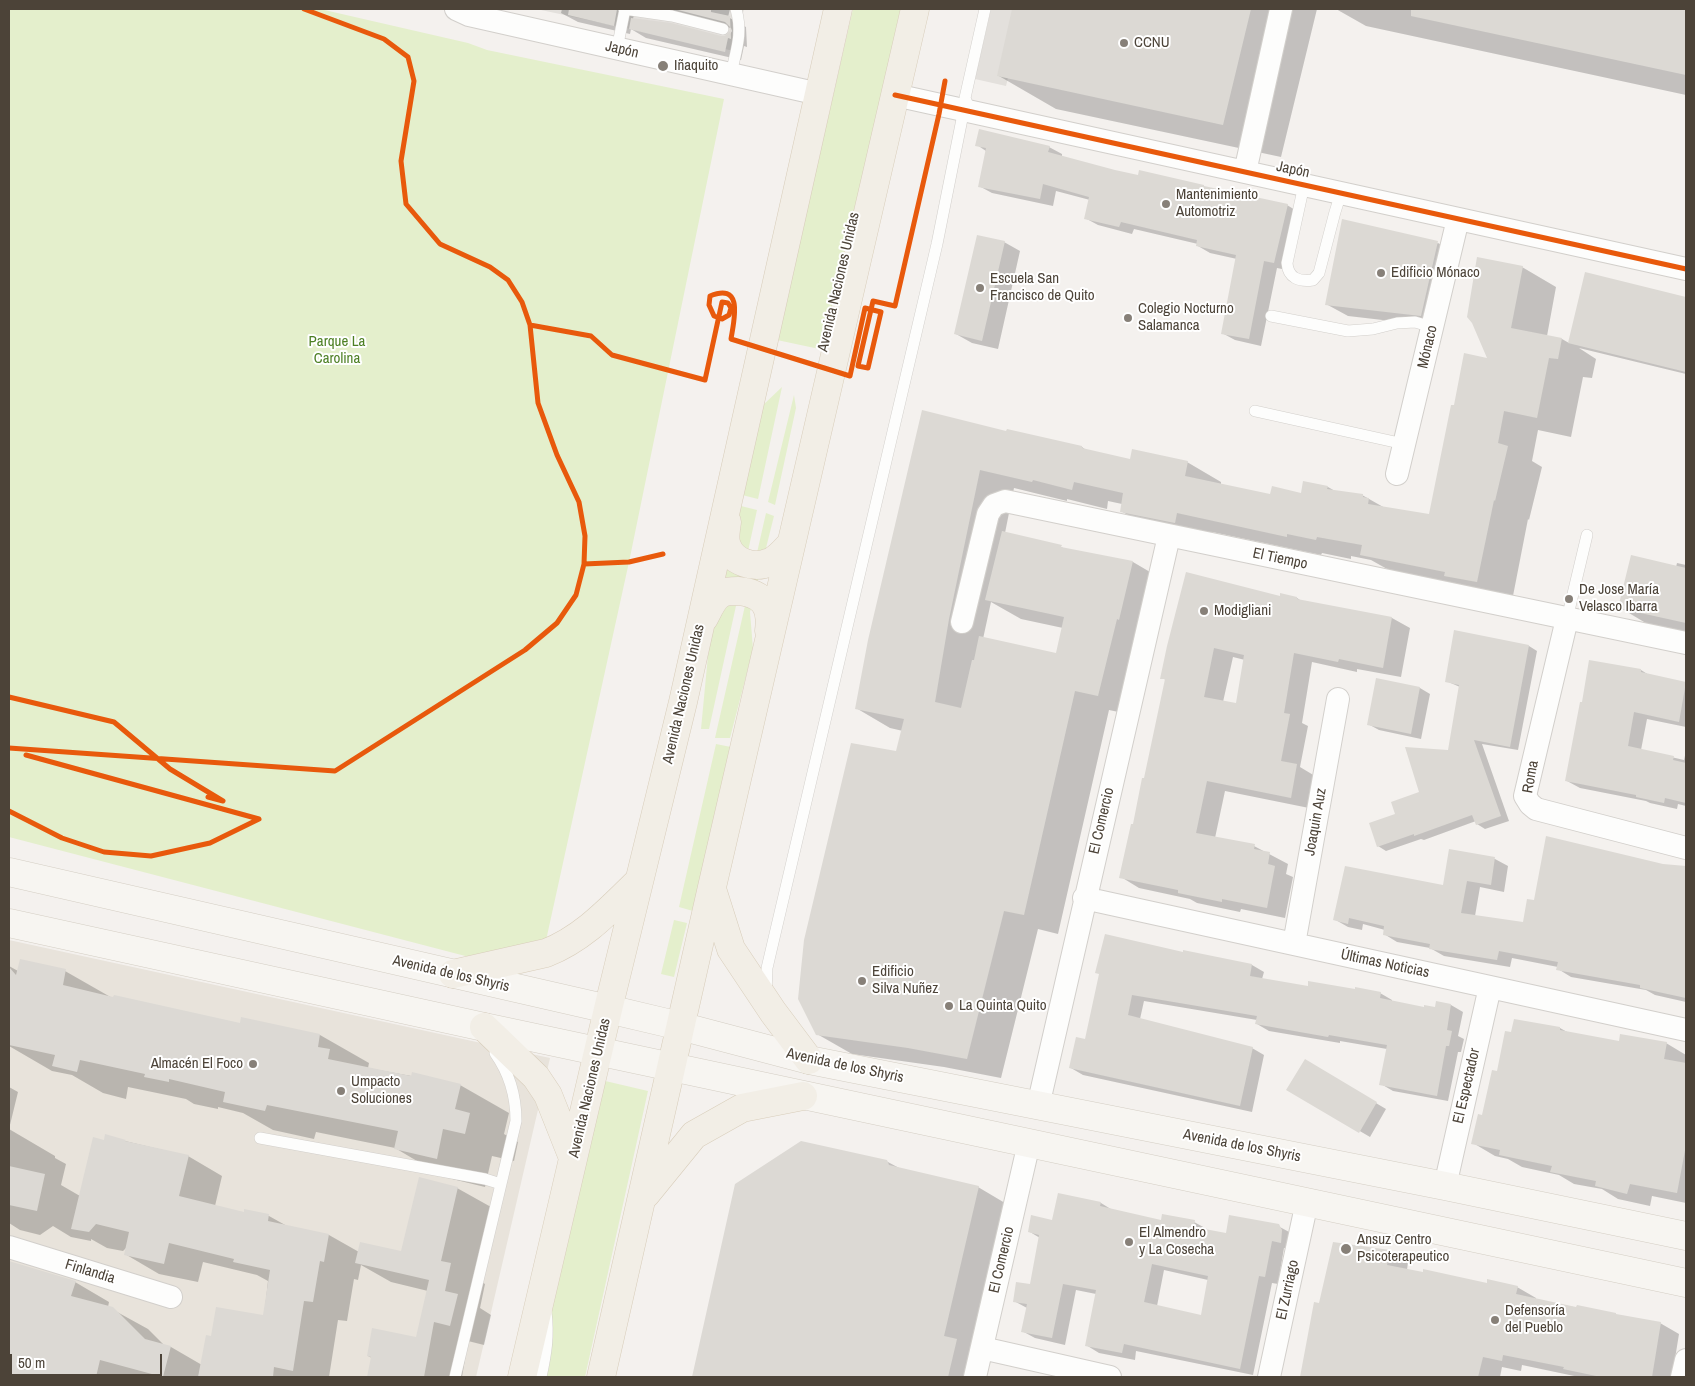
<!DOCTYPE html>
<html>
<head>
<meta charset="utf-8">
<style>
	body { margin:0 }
	#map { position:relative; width:1695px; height:1386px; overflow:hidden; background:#f4f1ee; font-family:"Archivo Narrow",sans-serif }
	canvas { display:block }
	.frame { position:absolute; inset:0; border:10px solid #4c4338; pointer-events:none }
	.scale { position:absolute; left:10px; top:1354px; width:152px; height:22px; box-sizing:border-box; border:2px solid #4c4338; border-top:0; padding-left:6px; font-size:15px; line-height:18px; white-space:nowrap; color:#4c4338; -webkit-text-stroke:4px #fff; paint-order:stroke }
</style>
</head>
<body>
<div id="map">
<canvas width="1695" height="1386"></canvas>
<div class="frame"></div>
<div class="scale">50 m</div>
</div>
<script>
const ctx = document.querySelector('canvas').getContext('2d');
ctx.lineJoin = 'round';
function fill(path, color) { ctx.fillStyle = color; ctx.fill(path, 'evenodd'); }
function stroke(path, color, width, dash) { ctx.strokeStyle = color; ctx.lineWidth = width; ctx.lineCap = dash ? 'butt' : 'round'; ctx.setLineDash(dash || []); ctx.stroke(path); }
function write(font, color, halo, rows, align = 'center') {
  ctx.font = font + ' "Archivo Narrow",sans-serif'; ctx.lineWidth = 4; ctx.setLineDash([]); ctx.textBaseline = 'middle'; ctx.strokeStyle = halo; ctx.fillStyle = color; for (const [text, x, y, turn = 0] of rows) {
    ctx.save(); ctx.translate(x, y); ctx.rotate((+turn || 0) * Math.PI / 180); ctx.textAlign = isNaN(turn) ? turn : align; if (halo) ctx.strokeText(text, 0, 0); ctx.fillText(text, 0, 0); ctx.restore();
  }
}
fill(new Path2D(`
	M9 940 550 1058 476 1377H9Z`), '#e8e3db');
fill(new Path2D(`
	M9 9H320L468 43 487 50 724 99 629 562 545 945 473 958 9 837Z
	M853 9H901L824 350 777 340Z
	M782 387 758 499 742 495 762 406Z
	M794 395 796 408 775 505 768 502Z
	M741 506 757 510 709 729H701L709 645Z
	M766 513 774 516 750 612 753 649 730 738H715Z
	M716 744 731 747 693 911 679 907Z
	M674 920 687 923 674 977 661 974Z
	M601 1080 648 1091 585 1377H534Z`), '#e4efcc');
fill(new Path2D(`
	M542 9H744L734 51 541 10Z
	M991 9H1025L1006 86 975 79Z`), '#e3e0dc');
fill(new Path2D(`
	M562 9H730L728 17 746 27 747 47 744 46 741 60 646 38 631 29 630 34 578 22 561 13ZM634 14 691 17 731 28 732 31 729 36 721 38 633 19Z
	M1014 9H1317L1281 157 1056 109 999 76Z
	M1336 9H1686V95L1366 26Z
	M977 145 1049 147 1062 154V157L1115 172 1287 205 1300 213 1287 270 1277 268 1261 346 1235 340 1222 333 1237 259 1210 253 1198 246V244L1134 229 1132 234 1098 225 1085 218 1090 200 1056 191 1053 206 992 193 979 186 986 151Z
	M1004 242 1020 251 998 349 972 343 956 334Z
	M1438 243 1459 255 1443 327 1348 316 1326 304Z
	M1522 267 1556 287 1547 336 1562 339 1569 343 1586 274 1686 298V374L1579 348 1596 359 1592 378 1583 377 1571 437 1538 430 1532 461 1542 467 1529 520 1528 519 1512 601 1396 574 1371 560 1351 556V559L1322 553 1321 555 1212 532 1210 542 1155 531 1121 511 1122 504 1108 501 1107 509 1067 499V501L1014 488 1005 533 1061 547 1066 549 1133 562 1167 582 1133 715 1109 710 1058 934 1038 929 1001 1078 944 1067 852 1054 817 1034 903 731 890 728 856 708 923 411 1007 432 1082 447 1086 450 1131 460 1187 462 1221 482V485L1271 496 1302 494 1328 487 1335 491 1362 495 1385 508 1430 516 1455 407 1489 360ZM991 602 1021 619 1063 628 1057 655 983 639Z
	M1677 563 1686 565V633L1649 625 1619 607 1676 567Z
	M1281 597 1297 598 1303 602 1392 618 1410 628 1401 677 1357 669V672L1312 662 1302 723 1308 726 1300 767 1315 776 1309 808 1225 791 1215 838 1254 846 1288 864 1286 874 1293 877 1285 918 1241 909 1240 912 1197 903 1190 899 1139 888 1121 877 1145 780 1166 680 1162 678ZM1233 657 1245 660 1237 705 1223 702Z
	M1529 646 1537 651 1518 750 1482 744 1509 821 1485 829 1477 824 1476 821 1424 840 1421 839 1386 851 1378 846 1396 815 1421 793 1449 751 1460 687 1446 681Z
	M1641 670 1649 675 1686 683V727L1647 719 1641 750 1684 760 1686 751V806L1678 804 1677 809 1650 803 1646 801 1580 788 1567 781Z
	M1377 680 1420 688 1430 694 1421 739 1379 730 1368 724Z
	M1450 851 1495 859 1508 866 1504 892 1480 887 1475 916 1524 924 1535 902 1663 866 1686 868V1002L1655 995 1646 990 1571 977 1558 969V967L1512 958 1510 967 1444 956 1430 948 1397 942 1384 934 1385 930 1363 924 1362 930 1348 927 1334 919 1444 886Z
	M1184 954 1252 965 1264 972 1262 979 1309 987 1380 993 1392 1000V1002L1425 1009 1436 1008 1451 1005 1463 1012 1458 1036 1464 1039 1461 1052H1458L1448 1101 1393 1091 1381 1084 1387 1049 1340 1041V1043L1269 1031 1257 1024V1020L1144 1001 1140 1019 1252 1048 1264 1055 1252 1112 1083 1075 1071 1068 1086 1041 1101 975Z
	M9 966 18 971H65L114 999 241 1025 320 1035 369 1063 368 1068 460 1085 509 1113 504 1134 518 1142 514 1161 492 1156 485 1187 444 1177 395 1148 316 1132 314 1139 273 1130 243 1113 218 1107V1109L194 1104 186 1099 128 1087 126 1099 103 1093 72 1075 52 1071 9 1046Z
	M1560 1028 1569 1033 1620 1043H1666L1686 1055V1203L1652 1196 1650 1206 1618 1199 1602 1189 1574 1184 1559 1175 1522 1167 1508 1159 1495 1156 1473 1143 1498 1073Z
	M1305 1061 1386 1109 1370 1137 1288 1089Z
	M9 1087 18 1092 9 1129 55 1156V1158L66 1164 61 1185 80 1196 105 1141H125L188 1156 222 1176 215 1206 245 1213 269 1216 287 1226 329 1235 359 1252 402 1253 457 1188 491 1207 475 1278 485 1284 480 1308 491 1315 484 1345 468 1341 462 1377H369L372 1358 368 1356 417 1338 428 1291 391 1282 361 1265 358 1280 354 1279 347 1321 338 1320 329 1377H9V1262L75 1282 109 1302 108 1307 148 1329 164 1345 171 1347 202 1365 212 1337 264 1317 268 1281 257 1275 203 1262 198 1282 159 1274 125 1254 127 1247 123 1251 107 1248 91 1239V1241L71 1237 53 1226 40 1235 20 1230 9 1223Z
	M886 1161 901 1169 978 1187 1010 1206 983 1377H693L736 1185Z
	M1059 1194 1101 1203 1114 1211 1162 1221 1194 1222 1207 1229V1231L1227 1235 1278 1226 1291 1233 1293 1249 1284 1248 1278 1284 1272 1283 1253 1375 1136 1351 1135 1360 1099 1353 1086 1345 1096 1294 1076 1290 1065 1345 1035 1338 1022 1331 1027 1308 1014 1301 1031 1286 1040 1238 1030 1232 1053 1221ZM1164 1270 1208 1280 1202 1316 1157 1306Z
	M1389 1251 1408 1262 1407 1270 1488 1284 1517 1287 1536 1298V1300L1660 1323 1679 1334 1672 1377H1579L1522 1365 1521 1371 1502 1367 1500 1377H1301L1312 1326 1320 1304Z`), '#0003');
fill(new Path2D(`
	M569 9H617L614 26 568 15Z
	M674 9H711V12L730 16 731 39 728 38 725 52 629 29 631 18 671 23 721 36H725L730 31V27L725 22Z
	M1012 9H1251L1223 125 997 76Z
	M1411 9H1686V75L1411 16Z
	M979 129 1050 146 1048 152 1115 170 1138 175 1139 170 1204 185V186L1288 204 1274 263 1264 261 1249 339 1221 334 1236 255 1196 246 1197 240 1121 222 1119 227 1084 219 1089 197 1043 184 1040 199 978 187 986 148 975 146Z
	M1342 219 1438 241 1421 316 1325 305Z
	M977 235 1005 241 982 341 954 334Z
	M1477 257 1523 266 1511 328 1562 338 1558 359 1549 358 1537 418 1504 411 1498 443 1508 446 1495 501 1494 500 1477 582 1444 576 1445 572 1360 555 1362 545 1317 537 1316 540 1287 534V537L1177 513 1175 523 1120 512 1123 493 1074 482 1072 490 1033 480 1032 482 980 470 949 619 935 702 961 708 972 660H974L979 636 1056 653 1064 617 985 600 1002 531 1062 545 1061 547 1133 561 1119 620 1117 619 1098 696 1075 691 1024 915 1004 911 967 1059 908 1048 816 1035 798 999 804 940 851 743 896 751 904 719 855 709 868 640 922 410 1006 431 1007 429 1082 446V448L1130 459 1132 449 1188 461 1185 476 1270 494 1272 486 1301 493 1303 481 1328 486 1327 489 1363 494V497L1369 498 1368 504 1429 514 1451 405H1454L1464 353 1487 358 1472 323 1467 317Z
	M1585 272 1686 297V372L1568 343Z
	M1631 555 1686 568V623L1618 608Z
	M1186 572 1280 596V593L1297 597V599L1392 617 1383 668 1339 659 1338 662 1294 653 1284 713 1290 714 1281 761 1297 764 1291 798 1207 781 1196 833 1255 844 1254 849 1270 852 1268 864 1275 866 1267 908 1222 899V902L1178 893V890L1119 878 1131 824H1133L1142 778H1144L1165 679H1160L1167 646ZM1214 648 1244 655 1236 703 1204 697Z
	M1454 630 1529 645 1510 747 1474 740 1501 816 1476 825 1472 815 1414 836V834L1377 847 1369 823 1395 814 1391 802 1419 792 1405 747 1448 750 1459 685 1445 682Z
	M1589 660 1641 669V672L1686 682 1679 722 1634 712 1628 746 1674 756 1673 760 1686 763V803L1665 798 1664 803 1636 797V795L1565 781 1580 702H1582Z
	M1376 678 1420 687 1411 734 1367 725Z
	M1546 836 1663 864 1686 866V998L1640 988V985L1556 970 1558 962 1499 951 1497 960 1429 949 1430 944 1383 935 1384 926 1349 918 1348 924 1333 920 1345 866 1443 885 1449 849 1495 857 1491 885 1467 881 1461 913 1523 922 1527 899 1534 900Z
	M1105 934 1183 952V950L1252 964 1250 976 1308 986V981L1355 989V987L1381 992 1380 998 1424 1007V1005L1435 1007 1436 1001 1451 1004 1447 1030 1452 1031 1449 1046H1446L1437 1096 1379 1085 1387 1045 1329 1035 1328 1037 1255 1024 1257 1016 1132 995 1128 1015 1253 1047 1240 1106 1069 1068 1076 1037 1085 1039 1099 974 1095 973Z
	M20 959 66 969 63 985 113 997 114 995 240 1023 241 1017 320 1034 318 1047 330 1049 328 1059 411 1076 412 1072 461 1084 455 1109 470 1113 465 1134 443 1129 437 1159 394 1149 398 1131 267 1105 265 1111 223 1102 225 1092 169 1079V1082L144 1077 145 1074 80 1060 77 1072 52 1066 55 1055 9 1045V967L16 975Z
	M1514 1019 1560 1027V1030L1619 1041 1620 1034 1667 1042 1664 1059 1686 1063V1145L1677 1193 1630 1184 1627 1194 1595 1186 1596 1181 1550 1172 1552 1166 1499 1155 1500 1150 1471 1144 1478 1114 1482 1115 1492 1070 1497 1071 1505 1031 1511 1032Z
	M1305 1059 1377 1102 1359 1133 1286 1090Z
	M105 1134 126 1140 125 1141 189 1155 179 1196 244 1212V1209L269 1214 268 1221 329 1234 324 1262 320 1261 313 1302 304 1301 293 1371 274 1367 273 1377H198L206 1335 211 1336 216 1307 263 1315 270 1270 233 1262 234 1259 169 1243 164 1264 124 1255 129 1232 96 1224 89 1232 71 1229 93 1137 104 1140Z
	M801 1141 887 1160 889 1165 979 1186 944 1336 957 1339 948 1377H692L735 1184Z
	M9 1166 45 1174 37 1211 9 1205Z
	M419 1177 458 1187 441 1261 451 1263 445 1291 458 1294 450 1326 434 1322 424 1377H367L371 1357 367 1356 372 1328 416 1337 429 1280 355 1263 360 1242 401 1251Z
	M1058 1193 1101 1202 1100 1206 1161 1220 1162 1214 1195 1220 1194 1227 1226 1233 1229 1215 1279 1224 1282 1230 1281 1243 1272 1241 1265 1277 1259 1276 1240 1369 1124 1344 1122 1353 1085 1346 1096 1290 1063 1284 1052 1338 1021 1332 1027 1304 1013 1302 1016 1282 1030 1284 1039 1235 1028 1232 1031 1215 1052 1220ZM1152 1264 1208 1276 1201 1315 1144 1302Z
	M1333 1242 1390 1250 1387 1265 1423 1272V1269L1487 1283V1279L1518 1286 1516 1294 1576 1307 1577 1305 1616 1313V1314L1661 1322 1652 1377H1601L1563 1369 1564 1367 1503 1355 1502 1361 1483 1357 1478 1377H1300L1314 1302 1319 1303Z
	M9 1261 76 1281 71 1296 113 1307 145 1339 171 1346 163 1377 100 1360 96 1377H9Z`), '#dcd9d4');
const service = new Path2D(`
	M624 9 672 16 723 29
	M617 49 625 9
	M731 74C736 50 743 34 736 9
	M970 111 965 98 985 9
	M1304 185 1287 263C1288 278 1299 282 1313 280L1319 273 1335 212 1341 193
	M1271 316 1348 331 1373 329 1397 323 1415 322 1432 327
	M1255 411 1404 444
	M1567 619 1587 535
	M766 994 767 968 937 244 962 119 957 108
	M260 1138 485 1179 501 1184
	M455 1377 516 1121C516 1095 510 1074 495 1053
	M541 1377C546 1354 549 1336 546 1312`);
const minor = new Path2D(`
	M456 9 469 15 819 94
	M895 95 1686 269
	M1245 172 1281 9
	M1397 474 1458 219
	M1567 619 1525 796 1530 804 1536 809 1686 848
	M962 622 988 514 994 505 1005 501 1686 643
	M1084 898 1686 1030
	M1294 944 1338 699
	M1038 1106 1169 536
	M1445 1186 1490 987
	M9 1247 171 1297
	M982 1348 1110 1377
	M975 1377 1029 1143
	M1269 1377 1307 1202
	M1682 1377 1686 1360`);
const secondary = new Path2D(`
	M9 872 608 1009 680 1026 809 1060 1445 1186 1686 1236
	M9 923 484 1027 1686 1283`);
const primary = new Path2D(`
	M727 522C726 529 724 539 727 546 733 563 755 569 770 562 778 559 785 550 791 544
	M704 618C708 611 712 600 719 595 724 591 732 591 738 591 763 593 772 606 769 631
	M712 889 731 949 773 1012 809 1060
	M453 974 546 953C584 938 610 909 639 881
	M484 1027 536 1077 548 1095 573 1158
	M646 1194 694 1135 742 1108 803 1096
	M522 1377 609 1005 683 702 838 9
	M601 1377 712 887 915 9`);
stroke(service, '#d2cfcb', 12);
stroke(minor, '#d2cfcb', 24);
stroke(secondary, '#d4cec4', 29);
stroke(primary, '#d8cdba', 29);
stroke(service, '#fdfdfc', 11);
stroke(minor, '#fdfdfc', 22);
stroke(secondary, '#f7f5f1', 28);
stroke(primary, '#f2eee6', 28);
stroke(new Path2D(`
	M895 95 1686 269
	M530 325 591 336 612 355 705 380 722 302 728 303 731 308 729 315 722 319 714 316 709 305 710 296C744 282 734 320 731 339L850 376 865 308 881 312 868 368 858 366 873 301 895 306 939 114 945 81
	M584 564 629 562 663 554
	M9 697 114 722 170 769 223 801 208 797
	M9 748 335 771 525 650 557 623 576 595 584 564 585 536 579 502 557 455 538 403 530 325 522 302 508 280 490 267 440 244 406 204 401 161 414 81 408 57 384 39 304 9
	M9 811 62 838 104 852 151 856 210 843 259 819 26 755`), '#e8590c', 5);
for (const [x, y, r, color] of [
	[1124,43,5,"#878078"],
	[663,66,6,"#878078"],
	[1166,204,5,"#878078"],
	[1381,273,5,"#878078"],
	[980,288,5,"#878078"],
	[1128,318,5,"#878078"],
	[1569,599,5,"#878078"],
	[1204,611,5,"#878078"],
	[862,981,5,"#878078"],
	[949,1006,5,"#878078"],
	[253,1064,5,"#878078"],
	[341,1091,5,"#878078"],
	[1129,1242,5,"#878078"],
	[1346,1249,6,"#878078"],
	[1495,1320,5,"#878078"]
]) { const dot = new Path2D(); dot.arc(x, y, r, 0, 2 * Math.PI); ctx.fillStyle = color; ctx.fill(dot); stroke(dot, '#fff', 2); }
write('15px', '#4c4338', '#fff', [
	["CCNU",1134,43],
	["Iñaquito",674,66],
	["Mantenimiento",1176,195],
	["Automotriz",1176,212],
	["Edificio Mónaco",1391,273],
	["Escuela San",990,279],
	["Francisco de Quito",990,296],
	["Colegio Nocturno",1138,309],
	["Salamanca",1138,326],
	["De Jose María",1579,590],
	["Velasco Ibarra",1579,607],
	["Modigliani",1214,611],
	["Edificio",872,972],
	["Silva Nuñez",872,989],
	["La Quinta Quito",959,1006],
	["Almacén El Foco",243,1064,"right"],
	["Umpacto",351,1082],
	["Soluciones",351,1099],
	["El Almendro",1139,1233],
	["y La Cosecha",1139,1250],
	["Ansuz Centro",1357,1240],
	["Psicoterapeutico",1357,1257],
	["Defensoría",1505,1311],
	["del Pueblo",1505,1328]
], 'left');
write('15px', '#4c4338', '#fff', [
	["Japón",622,50,13],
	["Japón",1293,170,12],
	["Avenida Naciones Unidas",839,282,-77],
	["Mónaco",1428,347,-77],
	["El Tiempo",1280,559,12],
	["Avenida Naciones Unidas",684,694,-77],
	["Roma",1531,777,-80],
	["El Comercio",1102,821,-77],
	["Joaquin Auz",1316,822,-80],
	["Últimas Noticias",1385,964,12],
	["Avenida de los Shyris",451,974,13],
	["Avenida de los Shyris",845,1066,12],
	["El Espectador",1467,1086,-77],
	["Avenida Naciones Unidas",590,1088,-77],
	["Avenida de los Shyris",1242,1146,11],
	["El Comercio",1002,1260,-77],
	["Finlandia",90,1272,17],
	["El Zurriago",1288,1290,-78]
]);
write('15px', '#4c7f23', '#fff', [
	["Parque La",337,342],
	["Carolina",337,359]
]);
</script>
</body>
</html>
